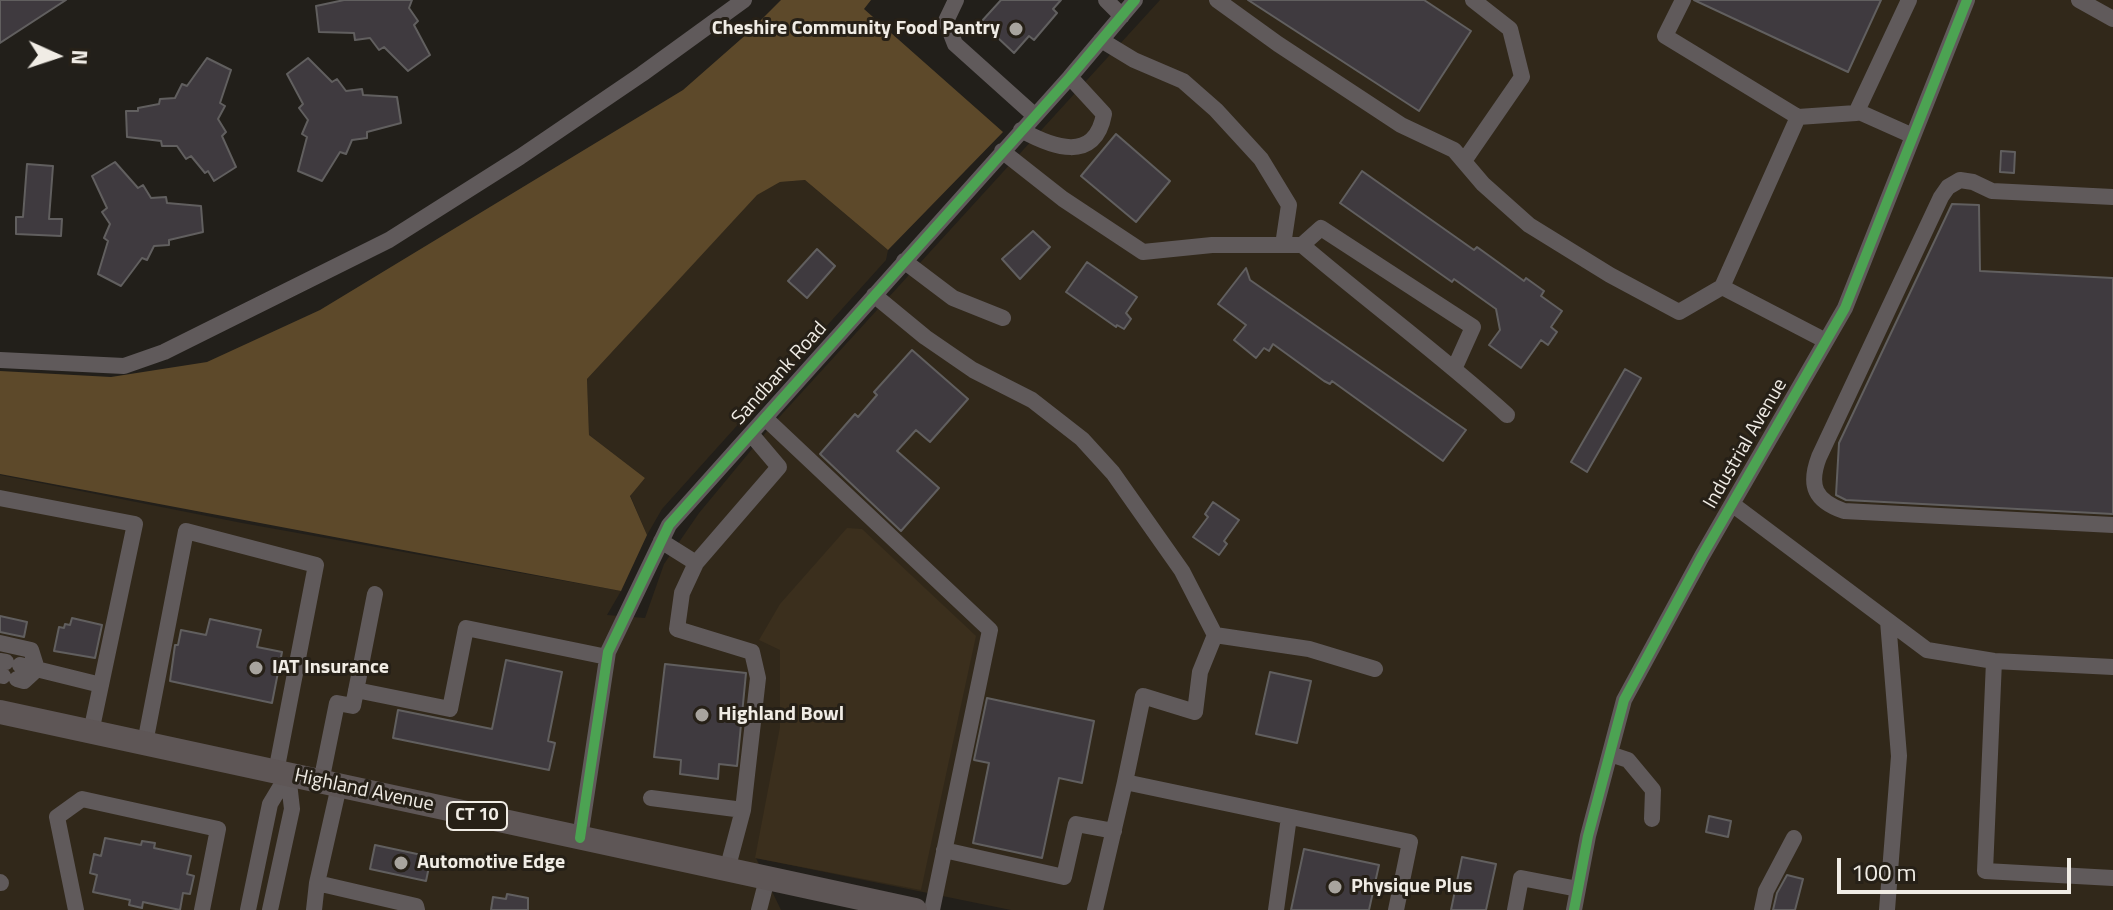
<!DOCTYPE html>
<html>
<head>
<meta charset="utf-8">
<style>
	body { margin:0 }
	#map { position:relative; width:2113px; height:910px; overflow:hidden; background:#221f1a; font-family:"Titillium Web",sans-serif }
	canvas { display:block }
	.north { position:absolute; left:16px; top:16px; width:80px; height:80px; -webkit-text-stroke:6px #262017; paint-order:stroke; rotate:93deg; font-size:22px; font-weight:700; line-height:32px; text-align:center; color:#f0ece5 }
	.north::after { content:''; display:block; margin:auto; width:28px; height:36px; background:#f0ece5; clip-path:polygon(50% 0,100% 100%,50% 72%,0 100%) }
	.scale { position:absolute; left:1837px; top:858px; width:234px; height:36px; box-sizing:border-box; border:4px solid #f0ece5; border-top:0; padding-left:10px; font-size:24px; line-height:28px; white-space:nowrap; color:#f0ece5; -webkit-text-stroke:6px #262017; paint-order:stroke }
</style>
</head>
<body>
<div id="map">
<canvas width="2113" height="910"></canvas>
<div class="north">N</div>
<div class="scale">100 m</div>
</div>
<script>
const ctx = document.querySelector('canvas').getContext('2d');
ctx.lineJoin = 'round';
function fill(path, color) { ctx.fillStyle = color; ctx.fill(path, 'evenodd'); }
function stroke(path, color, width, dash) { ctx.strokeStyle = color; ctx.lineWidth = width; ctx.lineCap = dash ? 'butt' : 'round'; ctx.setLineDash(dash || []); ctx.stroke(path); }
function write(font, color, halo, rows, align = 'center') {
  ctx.font = font + ' "Titillium Web",sans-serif'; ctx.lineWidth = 6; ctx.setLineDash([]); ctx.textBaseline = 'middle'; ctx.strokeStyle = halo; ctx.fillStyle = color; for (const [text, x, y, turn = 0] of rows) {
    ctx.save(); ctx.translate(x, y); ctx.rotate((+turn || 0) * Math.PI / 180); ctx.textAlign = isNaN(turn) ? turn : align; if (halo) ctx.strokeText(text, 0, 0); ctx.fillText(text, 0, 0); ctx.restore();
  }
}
fill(new Path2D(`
	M1160 0H2113V910H1011L756 858 781 910H0V475L242 523 621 591 607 615 645 618 664 564 699 513 772 425Z
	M805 180 888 250 886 260 662 509 647 535 630 495 645 478 589 435 587 379 756 195 780 182Z`), '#31281a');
fill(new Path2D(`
	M847 528 862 529 976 636 921 890 755 858 780 727V650L759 640 780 604Z`), '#3b2f1d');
fill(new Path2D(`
	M781 0H871L864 9 1003 132 888 250 805 180 780 182 757 195 587 379 589 435 645 478 630 496 647 535 621 591 0 474V371L111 377 207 362 320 310 683 90 749 32Z`), '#5d492a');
const building = new Path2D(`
	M0 0H66L0 43Z
	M344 0H412L409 8 418 21 414 25 430 55 408 71 384 47 379 50 370 38 355 40 354 33 319 32 316 6Z
	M1001 0H1061L1053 9 1057 13 1034 40 1029 36 1014 53 981 22Z
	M1248 0H1424L1471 31 1419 111Z
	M1694 0H1881L1848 72Z
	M207 58 231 70 220 103 225 106 218 119 226 132 222 136 236 167 214 181 208 171 205 173 191 156 186 159 177 146H162L161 141 127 137 126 111H138V108L159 104 160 99 175 98 182 84 187 86Z
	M308 58 332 82 337 79 346 91 362 89 363 95 397 97 401 123 367 132V138L352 140 346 154 340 152 322 181 298 171 307 137 302 134 308 120 299 108 303 104 287 74Z
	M1116 134 1170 181 1136 222 1081 176Z
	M2001 151 2015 152 2014 173 2000 172Z
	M115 162 138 188 143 185 151 198 166 197 167 203 201 206 203 232 169 240V245L154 246 147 260 142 258 121 286 98 274 108 241 104 238 110 224 102 212 107 208 92 176Z
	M27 164 53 166 49 219H62L61 236 16 234V217H23Z
	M1362 171 1474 250 1477 247 1524 281 1526 278 1544 291 1541 296 1562 311 1551 327 1557 332 1548 345 1541 340 1521 368 1489 345 1500 330 1496 309 1454 279 1452 282 1340 203Z
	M1952 204 1979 205 1980 271 2113 278V514L1846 500 1836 495 1839 443Z
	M1033 231 1050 247 1020 279 1002 259Z
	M817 249 835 266 807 298 788 281Z
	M1087 262 1137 297 1126 313 1131 319 1124 329 1117 325 1116 327 1066 292Z
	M1246 268 1250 280 1466 430 1443 461 1332 381 1330 384 1324 381 1273 344 1269 351 1264 348 1256 358 1234 340 1246 325 1218 304Z
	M912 350 968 399 930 442 916 430 897 451 939 488 901 531 820 454 855 414 858 417 877 395 874 392Z
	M1625 369 1641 378 1587 472 1571 462Z
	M1213 502 1239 520 1224 541 1227 544 1219 555 1193 537 1208 517 1205 514Z
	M0 616 27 622 24 637 0 632Z
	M72 618 102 625 95 658 54 651 59 627 64 628 65 624 70 625Z
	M210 619 261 630 257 647 282 652 272 703 170 681 175 645H178L181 630 206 635Z
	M506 660 562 672 548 741 555 743 549 770 393 738 398 710 492 729Z
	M665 664 746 673 737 766 719 764 718 779 680 774 681 760 654 757Z
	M1270 672 1311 681 1297 743 1256 734Z
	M987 698 1094 721 1082 783 1059 778 1042 858 973 843 989 763 974 760Z
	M1709 816 1731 821 1728 837 1706 832Z
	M105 838 141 845 142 841 155 843 154 848 191 856 187 874 194 876 190 894 183 893 180 910 143 902 142 908 129 905 130 900 93 892 97 875 90 873 94 854 101 856Z
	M375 845 431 857 426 881 370 869Z
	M1304 849 1379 865 1369 910H1291Z
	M1462 857 1496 864 1486 910H1451Z
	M1787 875 1803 879 1795 910H1773L1777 893Z
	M507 894 528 898V910H491L493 897 506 899Z`);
fill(building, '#3f3a3f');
stroke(building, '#615f5f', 2);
stroke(new Path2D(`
	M956 0 946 21 955 44 1034 115
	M1106 0 1122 16
	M1217 0 1278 44 1401 125 1454 150 1483 184 1529 225 1610 275 1679 312 1722 287 1798 117 1856 113 1909 0
	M1683 0 1665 36 1798 117
	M2079 0 2113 19
	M1101 40 1134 60 1183 81 1216 110 1261 159 1289 205 1283 245
	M1857 111 1913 136
	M1021 130C1052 147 1095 164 1104 114L1070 77
	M1002 151 1063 199 1143 252 1212 245H1302C1370 303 1441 355 1507 415
	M1464 161 1522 77 1510 29 1473 0
	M2113 197 1992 191 1973 182 1960 180 1948 187 1941 197 1819 457C1808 486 1815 501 1844 511L2113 525
	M1302 245 1321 228 1473 327 1455 367
	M904 261 953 298 1003 318
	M1722 287 1826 341
	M874 295 925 337 973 370 1032 400 1082 439 1113 473 1182 571 1215 635
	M0 360 124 366 164 352 389 240 520 157 642 74 744 0
	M765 418 990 630 932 910
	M0 498 135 524 91 732
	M1732 504 1927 650 1994 661 2113 667
	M661 541 696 563
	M0 643 31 650 37 669
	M0 661 6 662
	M1994 661 1985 871 2113 878
	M20 665 101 685
	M0 675 3 676
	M17 679 24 681 37 669
	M356 690 450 709 466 628 607 657
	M145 743 186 531 316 565 276 772
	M1610 754 1628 760 1653 790 1652 819
	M321 782 337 703 353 706 375 594
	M1125 782 1143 696 1195 712 1200 672 1215 635 1309 649 1375 669
	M339 786 317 883 416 906 417 910
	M651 798 743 810
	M580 838 608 652 669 525 1070 77 1135 0
	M944 850 1064 877 1076 824 1114 831
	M727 870 743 810 758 678 752 652 677 629 682 593 696 563 779 467 751 434
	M0 882 1 883
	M76 910 57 817 82 799 218 829 202 910
	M248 910 270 804 288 774
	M270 910 292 809 288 774
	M314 910 317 883
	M759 910 767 879
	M1095 910 1125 782 1410 842 1396 910
	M1276 910 1289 817
	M1515 910 1521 878 1578 889
	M1574 910 1588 836 1624 700 1702 556 1845 308 1967 0
	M1762 910 1766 891 1794 838
	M1887 910 1899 756 1888 621`), '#605a5b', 16);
stroke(new Path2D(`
	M0 712 915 910`), '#5e5656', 24);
stroke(new Path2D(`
	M580 838 608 652 669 525 1070 77 1135 0
	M1574 910 1588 836 1624 700 1702 556 1845 308 1967 0`), '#4ca352', 10);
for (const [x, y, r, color] of [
	[1016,29,8,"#a8a49e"],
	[256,668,8,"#a8a49e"],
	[702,715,8,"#a8a49e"],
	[401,863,8,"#a8a49e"],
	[1335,887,8,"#a8a49e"]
]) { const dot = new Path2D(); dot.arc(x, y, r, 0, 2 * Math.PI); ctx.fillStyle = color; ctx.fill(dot); stroke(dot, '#262017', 3); }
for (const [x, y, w] of [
	[477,816,60]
]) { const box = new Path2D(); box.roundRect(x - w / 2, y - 14, w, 28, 6); ctx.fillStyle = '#262017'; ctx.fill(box); stroke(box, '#f0ece5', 2); }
write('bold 18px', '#f0ece5', null, [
	["CT 10",477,816]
]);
write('bold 20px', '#f0ece5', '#262017', [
	["Cheshire Community Food Pantry",1000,29,"right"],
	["IAT Insurance",272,668],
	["Highland Bowl",718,715],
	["Automotive Edge",417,863],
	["Physique Plus",1351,887]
], 'left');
write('20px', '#f0ece5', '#262017', [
	["Sandbank Road",780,374,-48],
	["Industrial Avenue",1746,444,-60],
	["Highland Avenue",364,791,12]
]);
</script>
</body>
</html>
